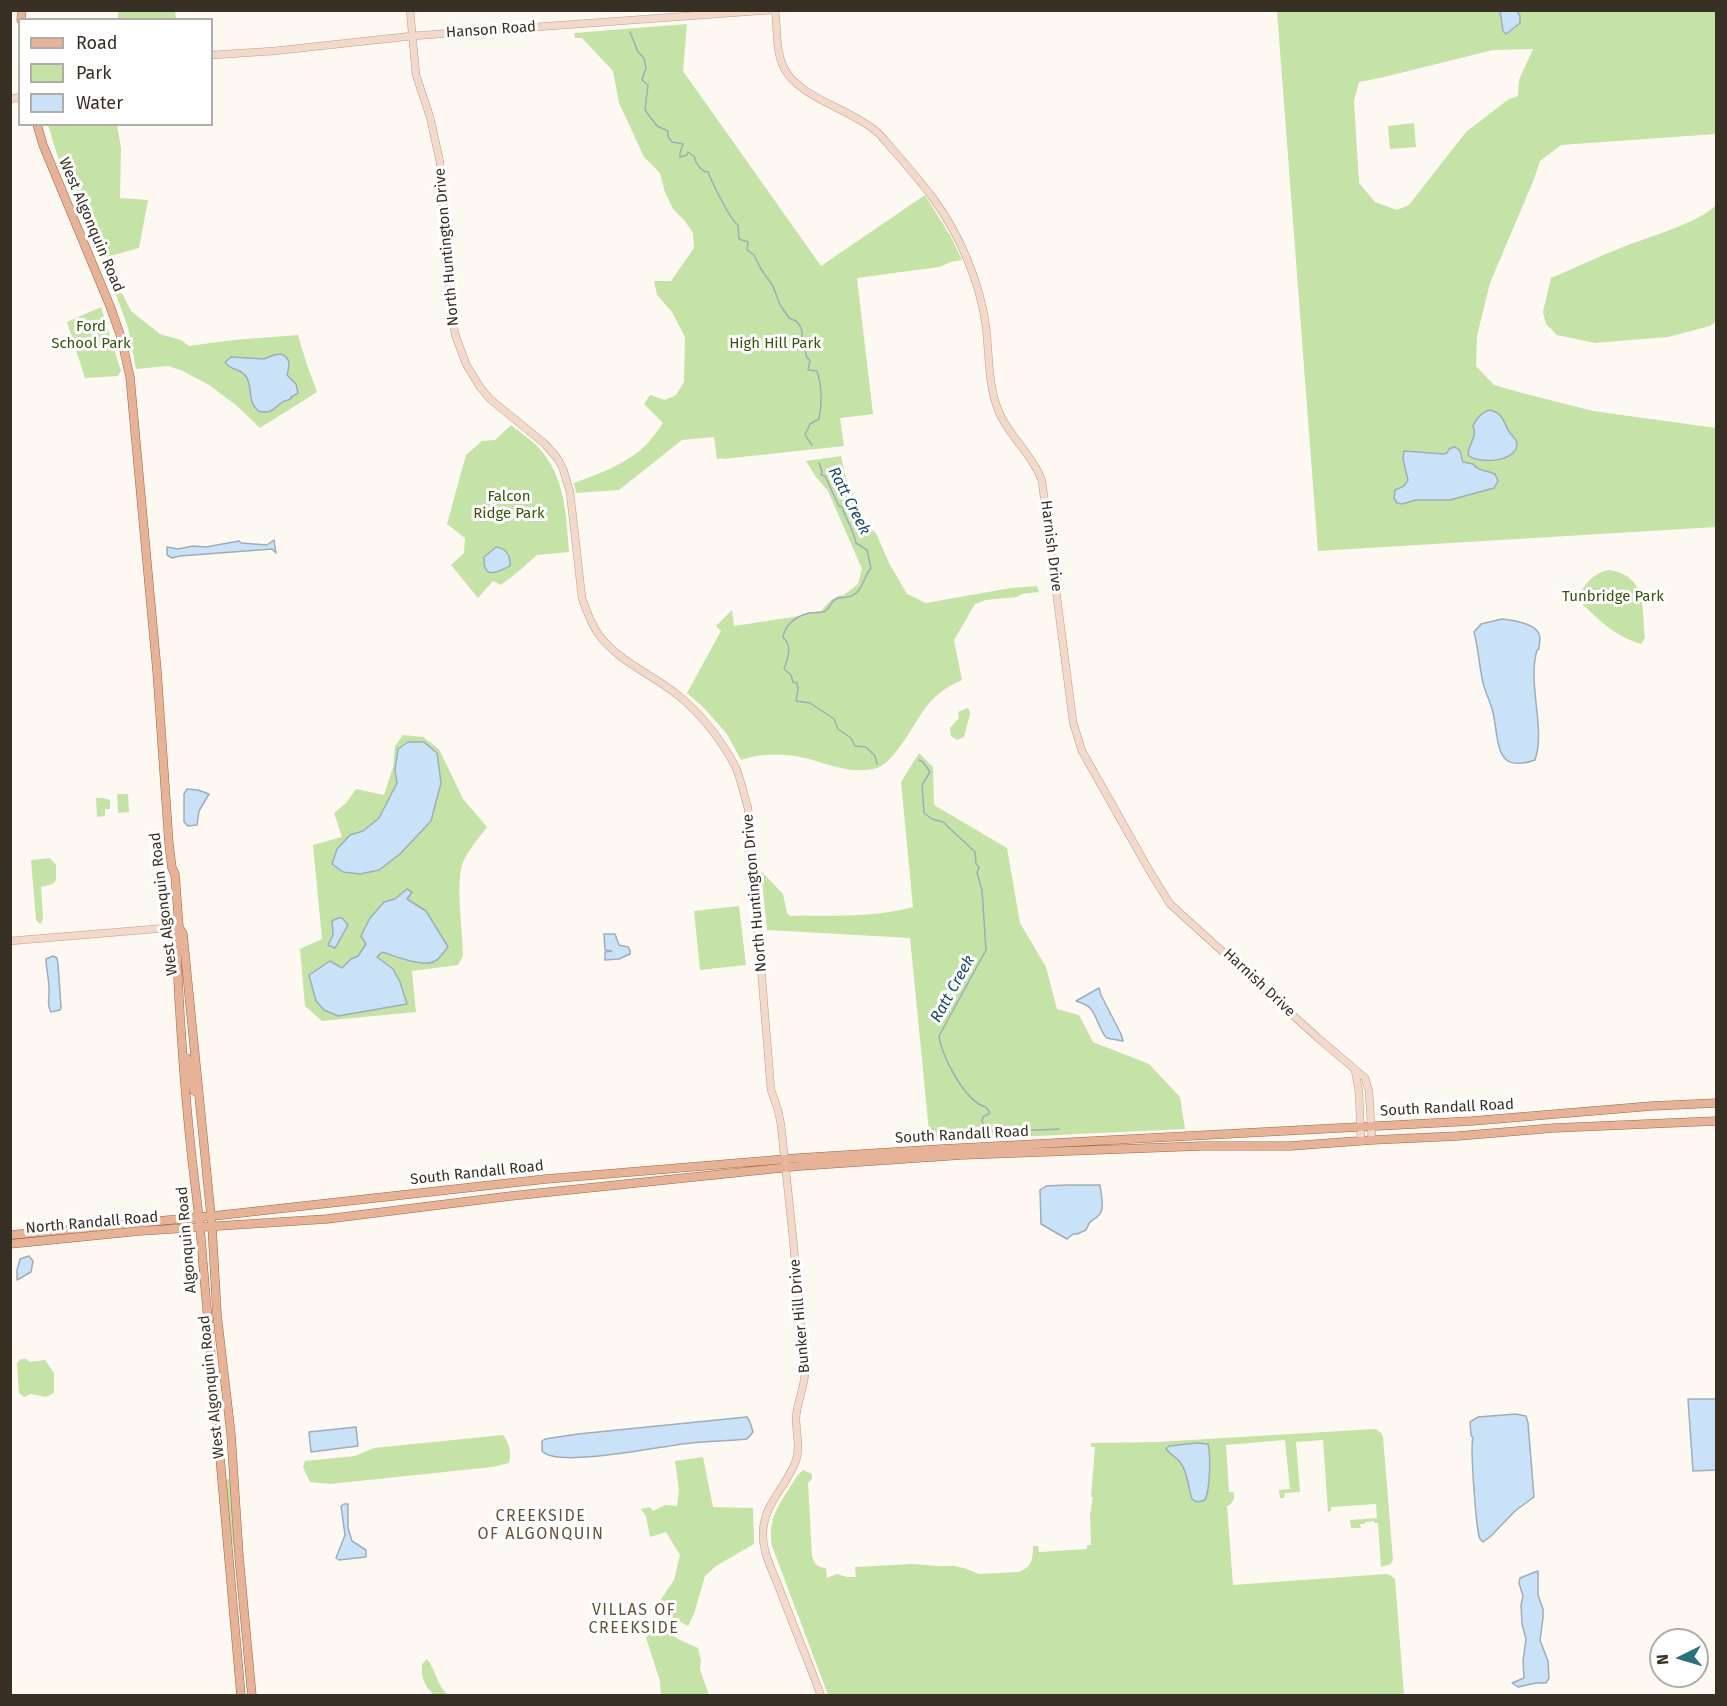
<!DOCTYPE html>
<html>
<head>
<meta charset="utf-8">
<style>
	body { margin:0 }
	#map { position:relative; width:1727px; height:1706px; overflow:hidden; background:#fdf8f2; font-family:"Fira Sans",sans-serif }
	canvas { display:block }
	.frame { position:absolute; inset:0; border:12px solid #393025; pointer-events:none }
	.legend { position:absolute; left:18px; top:18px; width:195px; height:108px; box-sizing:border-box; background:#fff; border:2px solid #b0aca8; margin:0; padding:8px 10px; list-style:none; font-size:18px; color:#393025 }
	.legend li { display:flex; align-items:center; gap:12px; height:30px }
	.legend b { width:30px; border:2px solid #b0aca8 }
	.north { position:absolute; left:1649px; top:1628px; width:60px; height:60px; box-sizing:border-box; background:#fff; border:2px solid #b0aca8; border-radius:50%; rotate:265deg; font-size:16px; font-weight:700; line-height:24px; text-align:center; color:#393025 }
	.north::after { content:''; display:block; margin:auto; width:21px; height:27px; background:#2a717d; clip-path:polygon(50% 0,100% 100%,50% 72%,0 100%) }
</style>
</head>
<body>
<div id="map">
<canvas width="1727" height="1706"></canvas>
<div class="frame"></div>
<ul class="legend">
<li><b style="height:8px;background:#e6b399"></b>Road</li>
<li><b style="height:16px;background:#c5e3a6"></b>Park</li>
<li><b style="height:16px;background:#cae2f7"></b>Water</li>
</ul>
<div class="north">N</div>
</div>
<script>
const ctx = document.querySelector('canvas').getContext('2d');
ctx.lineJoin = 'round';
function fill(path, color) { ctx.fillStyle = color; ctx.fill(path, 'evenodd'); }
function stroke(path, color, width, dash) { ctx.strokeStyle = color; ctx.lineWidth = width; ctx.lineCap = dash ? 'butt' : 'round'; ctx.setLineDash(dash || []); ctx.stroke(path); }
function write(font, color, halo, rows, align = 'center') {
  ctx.font = font + ' "Fira Sans",sans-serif'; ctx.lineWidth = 6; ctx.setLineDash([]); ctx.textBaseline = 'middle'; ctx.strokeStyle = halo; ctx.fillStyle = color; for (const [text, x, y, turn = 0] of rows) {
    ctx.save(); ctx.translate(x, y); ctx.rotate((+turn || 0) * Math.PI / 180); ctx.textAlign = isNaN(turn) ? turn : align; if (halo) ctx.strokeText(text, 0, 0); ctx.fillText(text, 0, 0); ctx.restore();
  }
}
fill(new Path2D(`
	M118 11H175L176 19H118Z
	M1277 11H1716V134L1561 145 1540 161 1534 179 1490 283 1477 336 1476 366 1494 385 1522 393 1593 411 1716 428V527L1318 551ZM1533 49 1519 80 1518 96 1509 99 1466 132 1409 205 1397 210 1375 202 1359 183 1354 101 1359 82 1380 78 1493 50Z
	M687 24 683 71 821 266 925 195 951 237 962 260 951 262 939 267 857 278 873 414 840 418 844 446 723 459V458L717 459 714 437 682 440 619 490 576 493 574 483C599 474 626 464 645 446 652 439 658 430 663 423L644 404 650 395 665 400 676 395 684 382 685 337 672 312 657 295 654 281H671L694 248 693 233 685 221 673 209 665 192 660 173 644 157 619 103 613 71 582 38H575L574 33Z
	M1414 123 1416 147 1390 149 1388 126Z
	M48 125H117L121 148 120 198 148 200 139 248 100 259 62 171Z
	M1716 205V321L1710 326 1668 337 1595 343 1557 335 1546 324 1543 312 1551 278C1575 268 1599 256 1623 247 1648 237 1699 223 1716 205Z
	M122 293 131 311 160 334 181 340 189 346 233 340 298 335 307 365 317 392 260 428 236 405 209 385 183 371 168 366 136 369 128 327 116 295Z
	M101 307 121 371 118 376 85 378 67 322Z
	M511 425C519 432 529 438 537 446 565 475 566 513 569 552L537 555 519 571 501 585 493 581 478 598 451 565 464 553 465 538 447 524 466 455 482 441 495 440Z
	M841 456 846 478 856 502 870 528 876 533 889 563 907 594 926 603 1011 588 1037 586 1039 592 1022 594 1017 597 986 600 975 604 954 640 962 680C948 686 935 695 926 707 914 723 895 762 877 768 852 775 828 764 805 758 784 753 761 753 741 760L727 734 704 708 687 693 721 631 716 626 732 610 734 626 793 617 821 611 831 600 838 596 844 595 858 584 862 569 828 491 816 477 806 461Z
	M1608 570C1647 575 1642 607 1645 638L1641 644C1614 636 1596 618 1577 598 1586 584 1590 575 1608 570Z
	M967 708 969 709 970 714 964 737 957 740 951 736 950 728 959 718 958 712Z
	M403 735 423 737 439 749 463 799 487 827C478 839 469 849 463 862 455 883 463 931 463 956L458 965 412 971 416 1012 322 1021 305 1006 300 949 322 939 313 845 342 837 334 813 346 803 356 789 384 795 393 767 395 746Z
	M919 753 933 767 934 805 1007 848 1020 923 1046 967 1057 1009 1079 1015 1093 1042 1149 1064 1180 1097 1185 1129 930 1141 910 938 767 930 761 871 783 894 787 913 790 916C831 915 873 918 913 907L901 782Z
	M117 794H128L129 812 118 813Z
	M96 798H103L110 800V809H105V816L97 817Z
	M50 858 56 865V880L53 884 41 887 43 917 42 922 40 924 36 920 31 860Z
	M739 906 746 965 700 970 694 911Z
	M21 1359H26L30 1362 45 1360 54 1373V1393L46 1397 31 1394 24 1397 19 1393 17 1363Z
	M1375 1429 1381 1433 1383 1437 1393 1560 1391 1564 1381 1567 1378 1523H1374V1521L1365 1522V1524H1360L1361 1528H1351L1350 1520 1377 1518 1376 1504 1331 1507V1511L1328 1512 1323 1440 1296 1442 1300 1492 1285 1493 1284 1498H1280L1279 1490 1290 1489 1285 1440 1226 1445 1229 1492H1234V1499L1230 1505 1227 1506 1233 1585 1386 1574 1390 1575 1395 1579 1404 1695H828L772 1546C768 1523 776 1508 789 1489 793 1482 797 1475 803 1470L812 1474V1479L808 1483 812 1556C814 1564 818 1568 826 1568L827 1578 837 1574 847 1577H856L855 1567 912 1564 938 1566H954L964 1568 979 1574 1018 1572C1032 1568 1033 1559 1033 1546H1038L1039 1552 1087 1549V1545H1091L1090 1515 1093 1497H1091L1095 1447H1091V1443L1157 1442Z
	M503 1435C509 1443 512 1453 509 1463L492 1467 330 1484 310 1482 303 1467 305 1461 355 1456 374 1448Z
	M703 1457 713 1507 753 1508 754 1544 716 1566 705 1576 694 1614 688 1626 655 1608 674 1580 680 1555 666 1532 650 1537 646 1516 641 1509 650 1507 653 1511 665 1505 677 1506 679 1490 675 1461Z
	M230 1479 234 1547H233L224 1480Z
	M654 1625 682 1641 698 1648 701 1661 700 1670 709 1695H661L660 1681 646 1638Z
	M427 1659C436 1670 437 1686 448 1695H434C424 1685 421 1678 422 1664Z`), '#c5e3a6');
const water = new Path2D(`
	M1500 11H1517L1520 16V23L1506 34 1503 31Z
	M281 354C292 358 289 367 287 375L296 384 298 393 291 397V399C288 400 284 401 281 403 272 410 272 414 258 411 246 400 254 386 245 375 239 368 229 370 225 362L231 357 264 359 274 355Z
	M1490 410C1502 413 1503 420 1508 430 1510 435 1518 439 1517 445 1515 463 1477 464 1468 455 1468 444 1478 437 1473 426 1476 419 1482 412 1490 410Z
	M1454 447C1463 449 1460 456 1463 462L1473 464C1479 472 1486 470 1495 474L1498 481 1494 488 1450 500H1416L1402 504 1397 503 1394 498 1395 490 1404 486 1408 480 1403 459 1404 451 1444 454 1447 453 1449 449Z
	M274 540 276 553 272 549 180 556 172 558 167 555V547L178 549 193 546 206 547 239 541 241 543 267 545Z
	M496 547C506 548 511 556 510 566 496 573 483 580 484 557Z
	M1502 619C1511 620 1535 623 1539 634 1541 638 1539 644 1539 649L1537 650C1527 685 1546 728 1535 760 1528 763 1514 765 1508 761 1495 753 1497 723 1492 709 1489 698 1483 688 1482 678 1479 663 1478 647 1474 632L1481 624Z
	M408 742H424L437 753 441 783 431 821 400 854 379 870 360 874 343 872 332 864 337 849 350 835 363 831 379 818 397 783 395 770 398 749Z
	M187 789 198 790 209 794 199 811 197 825 188 826 184 822V794Z
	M407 889 412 892 407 899 426 911 448 947C444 951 440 959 435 961 423 968 395 956 382 952L377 957 393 969 400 982 407 1004 338 1016 324 1010 316 1001 309 975 330 961 342 968 351 959 358 956 366 944 361 936 370 918 384 902 395 899Z
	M338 918H342L348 925 335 948 328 945 333 935 332 921Z
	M604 934H615L619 945 628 947 630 950V954L619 959 605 960V952L612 951 605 950Z
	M53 956 57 958 58 964 61 1007 60 1010 51 1012C46 1004 50 997 49 988 49 978 46 969 46 959Z
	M1099 988 1101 995 1121 1034 1123 1041C1118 1040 1112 1039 1107 1038 1101 1035 1097 1015 1090 1008 1086 1004 1081 1003 1076 1001Z
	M1067 1185H1100C1101 1193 1105 1209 1099 1215 1092 1223 1092 1216 1086 1230L1077 1234H1073L1067 1239 1041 1224 1040 1190 1046 1186Z
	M29 1256 33 1261 31 1272 17 1280V1270L20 1259Z
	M1688 1399H1716V1470L1693 1471Z
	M1516 1414 1526 1416 1528 1423 1534 1497 1515 1511 1491 1536 1483 1542C1482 1541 1481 1540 1480 1539 1476 1530 1470 1446 1473 1438L1471 1435 1470 1422 1478 1417Z
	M747 1417 750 1422 753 1432 747 1439C728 1441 710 1441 691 1443 666 1445 557 1469 542 1451V1441L545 1439 578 1434Z
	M356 1427 358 1446 311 1452 309 1432Z
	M1197 1443 1208 1444C1211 1455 1210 1490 1205 1500 1200 1502 1196 1503 1192 1499 1188 1487 1188 1472 1180 1462 1176 1457 1170 1454 1166 1449L1169 1446Z
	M344 1504H348V1528L352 1541 366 1550V1557L339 1560 336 1558 345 1535 341 1506Z
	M1538 1571V1595L1543 1609V1618L1540 1640 1548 1661 1549 1678 1546 1683H1536L1518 1687 1512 1683 1524 1678 1523 1661 1526 1639 1522 1624 1521 1605 1523 1596 1519 1583 1520 1578Z`);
fill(water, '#cae2f7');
stroke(water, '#9eadb8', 1.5);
stroke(new Path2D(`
	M630 32 638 52 644 58 646 68 642 80 648 85 645 110 657 126 668 131V137L672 142 683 144 680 153V157L687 155 688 152 694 156C695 162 701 172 708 172 712 182 730 220 738 225L739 239 748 242 747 250 754 255 761 269 773 286 780 305 789 318 796 321 800 326 802 331V342L806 353V356L810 361 808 370 817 371C822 385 822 404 819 419L810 424 805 435 812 445
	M819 463 822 472 821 475 825 476 839 506 842 507C846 520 854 531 856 543L867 550 871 568C864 576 863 590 853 595 848 599 841 596 836 599 830 602 830 610 823 612 818 613 813 612 809 613 796 616 785 625 783 637 793 647 788 657 784 669L791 675 793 682 797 683 798 689 796 701 810 703 834 719 838 729 851 738 855 746 866 747 875 756 877 764
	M919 760 923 762 930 772 922 785 924 813 932 819 943 822 975 852 976 864 979 867 977 873 982 890 986 950 939 1036C941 1055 965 1102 986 1107L990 1113 983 1117 982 1121 986 1128 995 1132 1059 1129`), '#9eadb8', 1.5);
const secondary = new Path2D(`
	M410 10 416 75 430 117 440 162 450 300 455 334 466 364 480 387 490 399 544 443 558 459 563 469 570 492 582 598C586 610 591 624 599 635 620 663 654 675 679 696 702 715 723 742 736 768 741 780 744 795 748 808L771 1090 778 1110 781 1125 793 1238 805 1373C804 1389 797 1402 796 1418 796 1432 801 1449 795 1463 785 1488 764 1504 763 1532 762 1550 771 1568 778 1585 792 1622 807 1658 821 1696
	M775 10C778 30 775 50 784 68 799 98 851 109 877 132 884 138 889 146 895 152 908 167 921 182 933 198 960 235 980 282 986 327 989 352 988 379 996 404 1005 433 1032 453 1042 481L1073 722 1082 751 1149 870 1170 904 1318 1038 1365 1078 1369 1091 1372 1140
	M212 55 274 51 412 36 771 10
	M10 99 20 97
	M10 941 179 927
	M1355 1070 1359 1092 1361 1141`);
const primary = new Path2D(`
	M21 20 22 10
	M37 124 43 145 110 306 121 337 130 377 157 671 169 844 172 868 175 874 179 927 183 934 212 1226 217 1314 231 1434 239 1556 252 1696
	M179 927 176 935C179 1010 184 1085 192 1159 196 1194 201 1229 203 1264L241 1696
	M187 1058 194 1091
	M10 1235 222 1215 546 1179 799 1158 942 1149 1472 1121 1652 1106 1716 1103
	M10 1244 140 1231 327 1219 511 1196 800 1166 962 1155 1202 1146H1290L1372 1140 1458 1136 1554 1128 1716 1121`);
stroke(secondary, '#b7a286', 8);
stroke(primary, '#9e6544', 9);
stroke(secondary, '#f2d9cc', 7);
stroke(primary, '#e6b399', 8);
write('15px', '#393025', '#fff', [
	["Hanson Road",491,30,-4],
	["West Algonquin Road",91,225,67],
	["North Huntington Drive",447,247,-95],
	["Harnish Drive",1051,546,83],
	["North Huntington Drive",755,893,-95],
	["West Algonquin Road",164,904,-97],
	["Harnish Drive",1259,983,43],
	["South Randall Road",1447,1108,-3],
	["South Randall Road",962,1135,-3],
	["South Randall Road",477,1173,-6],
	["North Randall Road",92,1223,-5],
	["Algonquin Road",187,1240,-95],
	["Bunker Hill Drive",800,1316,-95],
	["West Algonquin Road",212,1387,-96]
]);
write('15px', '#38550b', '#fff', [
	["Ford",91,327],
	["School Park",91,344],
	["High Hill Park",775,344],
	["Falcon",509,497],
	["Ridge Park",509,514],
	["Tunbridge Park",1613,597]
]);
write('italic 16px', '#1e4a6d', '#fff', [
	["Ratt Creek",849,501,63],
	["Ratt Creek",953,989,-61]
]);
ctx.letterSpacing = '1.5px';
write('16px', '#665339', '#fff', [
	["CREEKSIDE",541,1517],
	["OF ALGONQUIN",541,1535],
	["VILLAS OF",634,1611],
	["CREEKSIDE",634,1629]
]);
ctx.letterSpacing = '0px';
</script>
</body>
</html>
